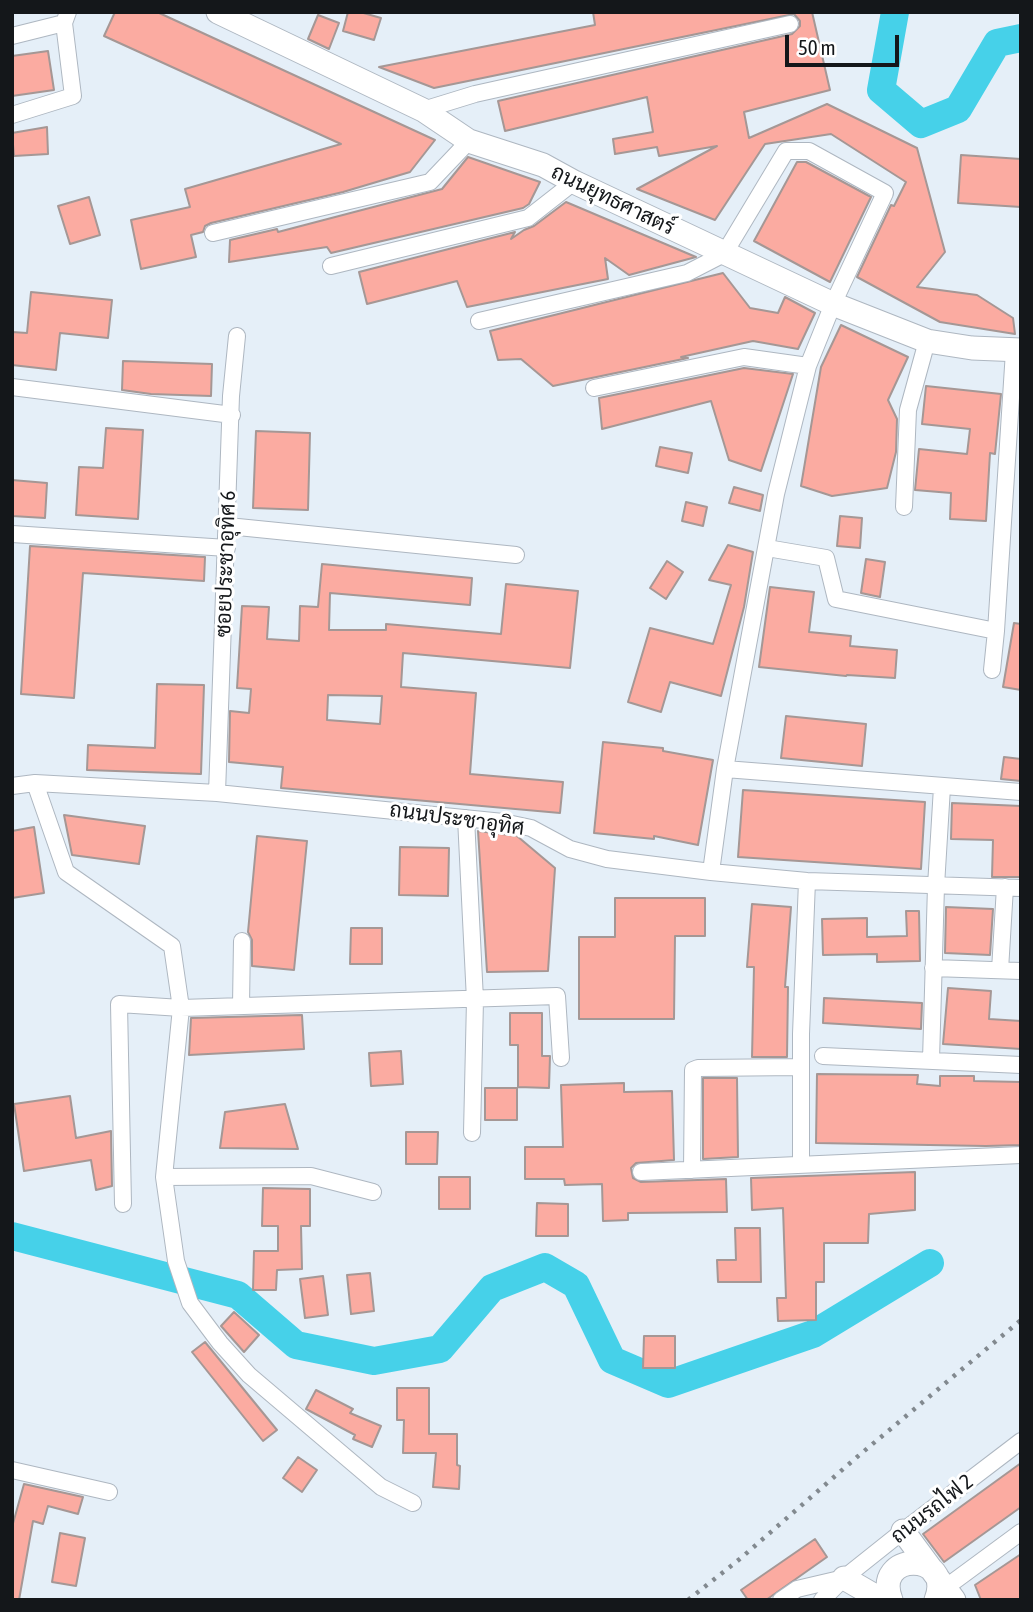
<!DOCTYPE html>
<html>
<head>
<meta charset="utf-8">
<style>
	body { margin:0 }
	#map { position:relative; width:1033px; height:1612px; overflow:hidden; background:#e5eff8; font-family:"Asap Condensed",sans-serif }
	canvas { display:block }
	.frame { position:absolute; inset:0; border:14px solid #14171a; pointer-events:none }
	.scale { position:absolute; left:785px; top:35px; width:114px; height:32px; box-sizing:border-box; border:4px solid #14171a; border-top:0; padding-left:9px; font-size:21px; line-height:24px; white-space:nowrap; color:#14171a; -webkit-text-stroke:5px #fff; paint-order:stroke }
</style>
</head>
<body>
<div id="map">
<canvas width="1033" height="1612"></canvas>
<div class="frame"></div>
<div class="scale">50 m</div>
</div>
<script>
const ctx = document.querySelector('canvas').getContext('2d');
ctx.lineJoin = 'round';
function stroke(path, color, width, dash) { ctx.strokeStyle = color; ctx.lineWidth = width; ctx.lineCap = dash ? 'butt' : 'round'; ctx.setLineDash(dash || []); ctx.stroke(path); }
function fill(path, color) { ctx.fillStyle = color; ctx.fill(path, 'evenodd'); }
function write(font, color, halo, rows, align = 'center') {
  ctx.font = font + ' "Asap Condensed",Sarabun,sans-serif'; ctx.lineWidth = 6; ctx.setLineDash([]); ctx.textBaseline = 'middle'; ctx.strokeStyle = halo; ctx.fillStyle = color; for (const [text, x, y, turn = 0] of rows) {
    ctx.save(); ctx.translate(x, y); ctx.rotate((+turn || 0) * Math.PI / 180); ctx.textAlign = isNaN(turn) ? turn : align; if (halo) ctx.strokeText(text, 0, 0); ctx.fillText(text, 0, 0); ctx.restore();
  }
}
stroke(new Path2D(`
	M895 12 881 90 921 124 958 109 997 43 1021 38
	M12 1236 238 1295 296 1345 374 1361 440 1349 492 1288 545 1267 576 1285 612 1360 668 1384 813 1334 930 1263`), '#46d1e9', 28);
const building = new Path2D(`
	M115 12H157L435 140 410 172 343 192 211 223 205 226 203 232 191 235 196 257 141 269 131 220 190 207 185 189 341 144 104 36Z
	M348 12H360L381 18 374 40 343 31Z
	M593 12H812L830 90 744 112 749 138 827 104 917 148 945 252 917 287 977 295 1013 318 1015 334 940 322 857 277 891 205 894 206 906 182 831 134 765 144 715 220 637 189 717 146 659 156 657 147 615 154 613 139 653 132 647 97 505 131 498 101 792 34 800 26V21L794 14 434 88 379 67 595 25Z
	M318 15 339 23 329 49 308 39Z
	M48 51 54 90 12 96V56Z
	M47 127 48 154 14 156 12 133Z
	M961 155 1021 159V207L958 203Z
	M468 157 540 182 529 204 523 208 331 253 327 247 229 262 230 240 277 229 278 232 442 189Z
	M797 162H806L871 197 830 282 754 241Z
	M89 197 100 235 70 244 58 206Z
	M566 202 696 257 629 275 605 258 608 279 467 307 457 281 367 304 359 272 515 232 511 239 524 230 534 226Z
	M723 273 750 308 778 313 785 297 815 313 798 349 753 341 681 357 688 358 553 386 521 359 498 360 490 331Z
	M31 292 112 300 108 338 60 333 56 370 12 365V332L27 333Z
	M841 325 908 357 888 400 897 419 896 452 887 488 832 496 801 486 821 367Z
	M123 361 212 364 211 396 151 394 122 390Z
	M744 368 793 374 761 471 729 460 711 401 602 429 599 398Z
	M926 386 1001 394 995 454 990 453 986 521 950 519 951 493 915 490 919 449 967 454 970 429 922 424Z
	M106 428 143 430 138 519 76 515 79 467 103 468Z
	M256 431 310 433 308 510 253 508Z
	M660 447 692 453 688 473 656 466Z
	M12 480 47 483 45 518 12 516Z
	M734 487 763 495 760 511 729 503Z
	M686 502 707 507 703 526 682 521Z
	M840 516 862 518 860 548 837 546Z
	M728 545 753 552 744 607 721 696 670 682 661 712 628 702 650 628 713 644 731 585 709 580Z
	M30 546 205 557 204 581 83 573 74 698 21 694Z
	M866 559 885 562 880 597 861 593Z
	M667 561 683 572 666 599 650 588Z
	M322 564 472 578 470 605 330 593 329 630H386V624L501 634 506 584 578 591 570 668 403 653 401 687 476 693 470 774 563 782 560 813 281 788 283 767 229 762 230 711 249 713 251 689 237 688 242 606 269 607 267 639 299 641 300 606 318 607ZM328 695 382 696 380 724 327 720Z
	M770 587 814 592 809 632 851 636 850 646 897 650 895 678 847 675 846 676 759 667Z
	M1014 623 1021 624V690L1003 687Z
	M157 684 204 685 201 774 87 770 88 745 155 748Z
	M786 716 866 724 862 766 781 758Z
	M603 742 663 748V751L713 760 698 845 654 836V839L594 833Z
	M1004 757 1021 759V781L1001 779Z
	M743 790 925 802 921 869 738 857Z
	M952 803 1021 806V877H992L993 840 951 839Z
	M64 815 145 826 139 864 72 855Z
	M34 827 44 893 12 898V831Z
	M478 831 517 836 555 868 548 971 487 972Z
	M257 836 307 841 294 970 252 966V940L248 932Z
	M400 847 449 848 448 896 399 895Z
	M615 898H705V936H675L674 1019H579V937H615Z
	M752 904 791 907 785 987H788L787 1057H752L754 967H747Z
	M946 907 993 909 990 955 945 953Z
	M906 911H919L920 961 877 962V954L823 955 822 919 867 918V937L907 936Z
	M351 928H382V964H350Z
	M948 988 991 991 989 1019 1021 1021V1049L943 1044Z
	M824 998 922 1003 921 1029 823 1023Z
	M510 1013H542V1056H550L549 1088 518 1087V1045H510Z
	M302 1015 304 1049 189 1055 191 1018Z
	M401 1051 403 1084 371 1086 369 1053Z
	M817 1074 918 1075 917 1084 940 1086V1076H974V1081L1021 1082V1145L986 1146 816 1143Z
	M703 1078H737L738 1157 703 1159Z
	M624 1083V1092L672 1091 674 1160 636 1163 631 1168 633 1178 641 1182 726 1179 727 1212 628 1213V1220L603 1221 602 1184 565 1185 564 1179H525V1147H563L561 1085Z
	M485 1088H517V1120H485Z
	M70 1096 76 1138 111 1131 112 1186 96 1190 91 1160 24 1171 14 1104Z
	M285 1104 298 1149 220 1148 225 1112Z
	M406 1132H438L437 1164H406Z
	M915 1172V1210L869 1214 868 1243H824V1282H816V1320L778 1321 777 1298H786L783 1208 752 1210 751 1178Z
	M439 1177H470V1209H439Z
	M263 1188 310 1189V1226H301L302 1269 277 1270 276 1290H253L254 1251H278V1226H262Z
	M537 1203 568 1204V1236H536Z
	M735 1228H760L761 1282H718L717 1260H736Z
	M370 1273 374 1311 351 1314 347 1275Z
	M323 1276 328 1315 305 1318 300 1279Z
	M234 1312 259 1335 244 1352 221 1326Z
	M644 1336H675V1368H643Z
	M205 1342 277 1430 263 1441 192 1352Z
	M397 1388H429V1434H457V1465L460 1466 459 1489 433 1487 436 1453H403L404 1420H397Z
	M316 1390 353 1409 350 1413 381 1426 372 1447 353 1439 355 1435 306 1409Z
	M298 1457 317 1470 302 1492 283 1478Z
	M1021 1463V1507L944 1562 923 1534Z
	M24 1484 83 1497 78 1514 48 1506 43 1524 33 1521 19 1600H12V1527Z
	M60 1533 85 1538 76 1586 52 1582Z
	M815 1539 827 1557 766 1600H748L741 1590Z
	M1021 1554V1600H981L975 1585Z`);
fill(building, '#fbaba1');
stroke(building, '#a59795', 2);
const street = new Path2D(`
	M12 36 64 23
	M423 110 475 94 790 24
	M12 115 73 96 64 23 68 12
	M213 233 430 182 469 141
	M331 266 528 218 574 182
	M479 321 687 273 724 254 786 151H809L885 193 833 304 808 366 776 494 725 769 711 872
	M12 387 232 415
	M594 388 744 357 808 366
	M904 507 908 410 927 341
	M228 526 516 555
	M12 534 227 548
	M767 548 826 558 836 599 996 631 1014 351
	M992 670 996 631
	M725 769 1021 792
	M35 783 66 872 172 946 181 1008 164 1177 176 1261 190 1303 220 1343 249 1375 381 1487 413 1503
	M12 786 35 783 217 793 503 822 531 828 570 849 607 859 711 872 807 881 1021 888
	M217 793 231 396 237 336
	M466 818 475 1000 472 1133
	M933 968 1021 971
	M1000 970 1005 887
	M241 1005 242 941
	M823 1056 1021 1065
	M931 1060 936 886 942 787
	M801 1164V1034L807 881
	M692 1170 693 1070 698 1068 801 1067
	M641 1172 1021 1155
	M164 1177 311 1176 373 1192
	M123 1204 119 1004 181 1008 557 996 561 1058
	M12 1470 109 1492
	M945 1588 1021 1532
	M781 1600 797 1589 844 1578
	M822 1600 844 1578 903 1531 1021 1441`);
const secondary = new Path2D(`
	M218 12 423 110 469 141 543 165 574 182 833 304 927 341 972 348 1021 350
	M903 1531 954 1600
	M844 1578 882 1600
	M891 1600C872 1551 955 1551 936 1600`);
stroke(street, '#aeb7c1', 18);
stroke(secondary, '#aeb7c1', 25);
stroke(street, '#fff', 16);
stroke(secondary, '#fff', 23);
stroke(new Path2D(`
	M688 1600 741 1558 857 1457 1021 1320`), '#82898f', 4.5, [3.5, 7]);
write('21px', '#14171a', '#fff', [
	["ถนนยุทธศาสตร์",613,200,26],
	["ซอยประชาอุทิศ 6",226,564,-88],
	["ถนนประชาอุทิศ",457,819,8],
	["ถนนรถไฟ 2",932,1509,-38]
]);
</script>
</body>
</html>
